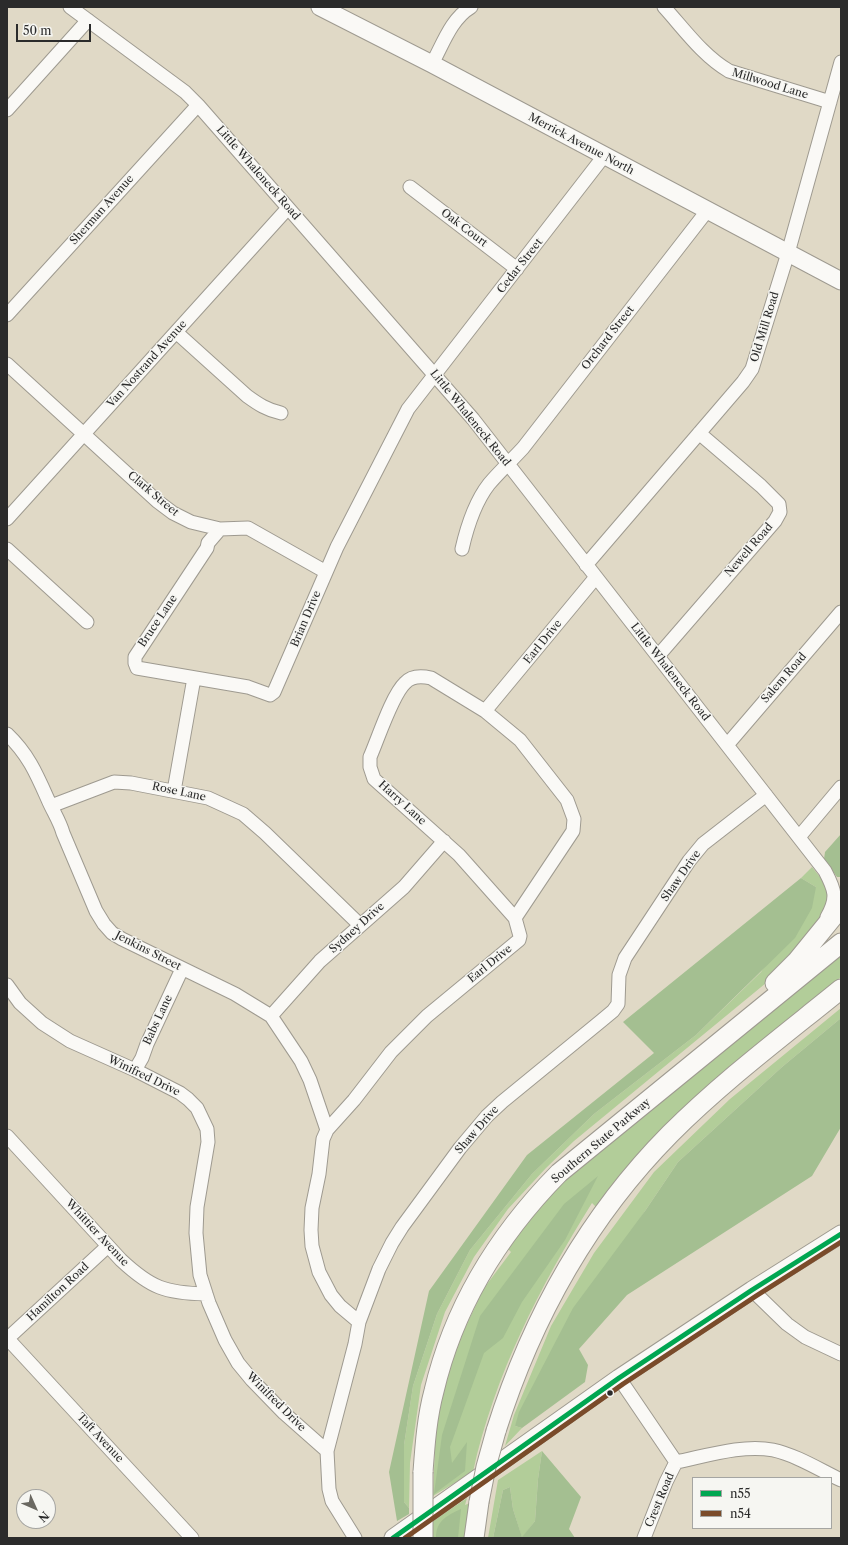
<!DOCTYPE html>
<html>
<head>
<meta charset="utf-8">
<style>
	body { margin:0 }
	#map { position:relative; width:848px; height:1545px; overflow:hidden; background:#e0d9c6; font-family:"Libre Caslon Text",serif }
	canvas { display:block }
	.frame { position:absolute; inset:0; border:8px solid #2b2b2b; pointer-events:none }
	.legend { position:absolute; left:692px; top:1477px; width:140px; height:52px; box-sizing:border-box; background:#f6f6f2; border:1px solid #a5a5a2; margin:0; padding:5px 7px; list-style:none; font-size:12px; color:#2b2b2b }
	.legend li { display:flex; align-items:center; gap:8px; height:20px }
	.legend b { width:20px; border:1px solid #a5a5a2 }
	.north { position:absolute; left:16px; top:1489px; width:40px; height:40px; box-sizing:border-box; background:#f6f6f2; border:1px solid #a5a5a2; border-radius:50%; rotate:135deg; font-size:11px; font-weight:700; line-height:16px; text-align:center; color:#2b2b2b }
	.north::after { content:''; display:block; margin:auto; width:14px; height:18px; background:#6a6861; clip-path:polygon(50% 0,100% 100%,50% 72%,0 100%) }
	.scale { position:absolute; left:16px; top:24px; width:75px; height:18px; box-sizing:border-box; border:2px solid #2b2b2b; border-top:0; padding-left:5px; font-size:12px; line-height:14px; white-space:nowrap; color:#2b2b2b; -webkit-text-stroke:3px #f6f6f2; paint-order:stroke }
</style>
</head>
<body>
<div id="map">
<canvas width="848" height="1545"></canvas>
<div class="frame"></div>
<ul class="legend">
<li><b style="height:5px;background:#00a651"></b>n55</li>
<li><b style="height:5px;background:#7a4b2a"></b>n54</li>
</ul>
<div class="north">N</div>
<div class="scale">50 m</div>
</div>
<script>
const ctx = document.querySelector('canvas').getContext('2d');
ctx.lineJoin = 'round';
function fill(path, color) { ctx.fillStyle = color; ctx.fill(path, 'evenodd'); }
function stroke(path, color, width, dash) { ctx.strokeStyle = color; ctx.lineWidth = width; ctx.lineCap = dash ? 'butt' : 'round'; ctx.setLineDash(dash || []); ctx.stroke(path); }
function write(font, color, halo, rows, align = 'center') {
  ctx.font = font + ' "Libre Caslon Text",serif'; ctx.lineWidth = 3; ctx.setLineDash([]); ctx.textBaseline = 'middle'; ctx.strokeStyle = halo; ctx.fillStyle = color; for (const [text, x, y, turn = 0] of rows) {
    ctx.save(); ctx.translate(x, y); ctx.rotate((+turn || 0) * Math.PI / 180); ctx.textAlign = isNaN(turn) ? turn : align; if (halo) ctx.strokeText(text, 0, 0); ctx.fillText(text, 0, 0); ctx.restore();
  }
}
fill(new Path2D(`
	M812 867C824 882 831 888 828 909L783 969 574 1141 546 1168 508 1209 474 1257 445 1312 421 1385 410 1463 409 1508 404 1502V1445L413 1386 437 1314 470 1250 532 1174 594 1114 696 1035 761 972 816 887 801 878Z
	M841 955V977L692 1100 651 1142 596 1207 592 1203C540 1286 494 1376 473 1472L433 1496 436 1419 456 1347 484 1288 511 1252 506 1247 543 1200 591 1159Z
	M841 1008V1018L782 1067 678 1162 645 1211 515 1426 522 1428 505 1446 514 1415 551 1326 594 1253 654 1172 730 1099Z
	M542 1451 538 1479 535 1521 522 1538 513 1509 510 1487 503 1490 493 1538H488L498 1480Z
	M467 1498 465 1505 470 1503 466 1538H433V1521Z`), '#b2cd99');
fill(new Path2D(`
	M841 834V877H837L824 859 825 852Z
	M801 878 816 887 812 908 795 938 696 1035 594 1114 532 1174 470 1250 437 1314 413 1386 404 1445V1502L409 1508V1514L397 1521 389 1472 429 1291 527 1155 654 1053 623 1022Z
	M841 1018V1127L812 1176 627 1295 579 1349 588 1365 585 1382 522 1428 515 1426 519 1412 573 1308 645 1211 678 1162 782 1067Z
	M598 1176 565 1240 522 1302 503 1338 484 1353 450 1447 452 1463 467 1442 465 1471 434 1494 442 1435 480 1316 564 1204Z
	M542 1451 581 1497 569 1529 575 1538H493L503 1490 510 1487 513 1509 522 1537 535 1521 538 1479Z
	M461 1509 458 1538H436C436 1521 446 1516 461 1509Z`), '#a4bf91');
const minor = new Path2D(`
	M70 7 185 92 198 105 473 419 825 871C835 890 838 898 827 917
	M664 7C684 29 703 56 729 71L830 102
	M432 64C443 44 451 19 471 7
	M7 110 88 20
	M410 187 517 269
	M7 315 198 105
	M176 332 247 396C258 404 267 410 281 413
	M7 364 157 501 173 513 191 522 220 529 248 528 326 572
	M7 519 288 208
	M220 529 208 543 207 548 135 657V663L137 668 248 687 270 695 274 692 337 547 408 409 604 156
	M7 549 87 622
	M462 549C467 527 475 502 489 484 500 471 512 460 523 448L707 211
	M586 565 743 382 752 369 788 253 841 62
	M658 656 775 521 780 512 779 504 761 486 699 433
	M485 711 596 577
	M7 734C29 755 37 775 49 802 54 813 60 822 63 833L96 911 104 924 112 933 122 939 235 994 271 1016 301 1061 310 1080 327 1130
	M727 745 841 612
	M174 791 194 678
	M51 806 114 782 131 783 208 798 243 814 265 833 360 925
	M799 837 841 787
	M7 985 20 1003 42 1023 70 1041 135 1070 180 1093 188 1099 197 1108 207 1129 208 1142 197 1207 196 1233 200 1275 209 1303 225 1340 238 1363 252 1380 284 1413 327 1451
	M271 1016 320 961 404 887 444 841
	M135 1070 142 1058 147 1044 182 969
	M7 1136 121 1260C151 1288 165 1293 206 1294
	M752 1290 787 1324 805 1337 841 1354
	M359 1322 340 1306 331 1295 319 1272 312 1246 311 1230 312 1208 319 1174 323 1139 327 1130 354 1100 391 1052 427 1016 519 940 520 936 515 918 573 831 574 819 567 800 520 740 485 711 431 678C422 676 412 675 405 683 392 695 378 739 370 757V767L374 779 459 855 515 918
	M7 1338 192 1538
	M7 1339 108 1246
	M619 1378 676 1462
	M676 1462C706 1456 743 1444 773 1450 796 1455 820 1470 841 1480
	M355 1538 332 1501 329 1489 327 1451 355 1344 359 1322 379 1269 392 1243 402 1227 460 1148 487 1116 502 1102 601 1021 613 1011 618 1004 619 975 625 958 689 861 703 844 766 795
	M644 1538 666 1482 676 1462`);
const major = new Path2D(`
	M320 7 432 64 841 281
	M393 1538 619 1378 752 1290 841 1234`);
const highway = new Path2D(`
	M775 983 797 961 841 907
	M496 1431C531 1320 588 1217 670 1134 723 1081 783 1036 841 989
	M423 1472C425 1444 427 1417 434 1391 454 1306 499 1234 559 1173L841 943
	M474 1538 479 1502`);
stroke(minor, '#9e9a90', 15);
stroke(major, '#9e9a90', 19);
stroke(highway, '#9e9a90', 21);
stroke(minor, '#faf9f6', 13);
stroke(major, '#faf9f6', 17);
stroke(highway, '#faf9f6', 19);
const highwayBridge = new Path2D(`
	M479 1502 486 1467 496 1431
	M423 1538V1472`);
stroke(highwayBridge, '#9e9a90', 21, []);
stroke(highwayBridge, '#faf9f6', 19);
stroke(new Path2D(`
	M393 1538 619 1378 752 1290 841 1234`), '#00a651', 5);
stroke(new Path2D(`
	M405 1538 623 1384 756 1296 841 1242`), '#7a4b2a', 5);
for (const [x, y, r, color] of [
	[610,1393,3.5,"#2b2b2b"]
]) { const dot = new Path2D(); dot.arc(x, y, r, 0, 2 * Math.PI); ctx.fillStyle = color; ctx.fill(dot); stroke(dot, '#f6f6f2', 1.5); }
write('11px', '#2b2b2b', '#f6f6f2', [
	["Millwood Lane",770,84,17],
	["Merrick Avenue North",581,144,28],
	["Little Whaleneck Road",258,173,49],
	["Sherman Avenue",102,210,-48],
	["Oak Court",464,228,37],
	["Cedar Street",520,266,-52],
	["Old Mill Road",765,327,-73],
	["Orchard Street",608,338,-52],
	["Van Nostrand Avenue",147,364,-48],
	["Little Whaleneck Road",470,418,51],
	["Clark Street",153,494,40],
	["Newell Road",749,550,-49],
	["Brian Drive",306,619,-67],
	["Bruce Lane",158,621,-56],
	["Earl Drive",543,642,-51],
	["Little Whaleneck Road",670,672,52],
	["Salem Road",784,678,-49],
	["Rose Lane",179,792,12],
	["Harry Lane",402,803,42],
	["Shaw Drive",681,876,-55],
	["Sydney Drive",357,928,-42],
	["Jenkins Street",148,951,27],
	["Earl Drive",490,964,-39],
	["Babs Lane",158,1020,-65],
	["Winifred Drive",144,1076,26],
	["Shaw Drive",477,1130,-49],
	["Southern State Parkway",601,1141,-40],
	["Whittier Avenue",97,1233,47],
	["Hamilton Road",58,1292,-43],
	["Winifred Drive",276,1402,45],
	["Taft Avenue",100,1438,47],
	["Crest Road",660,1500,-67]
]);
</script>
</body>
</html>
